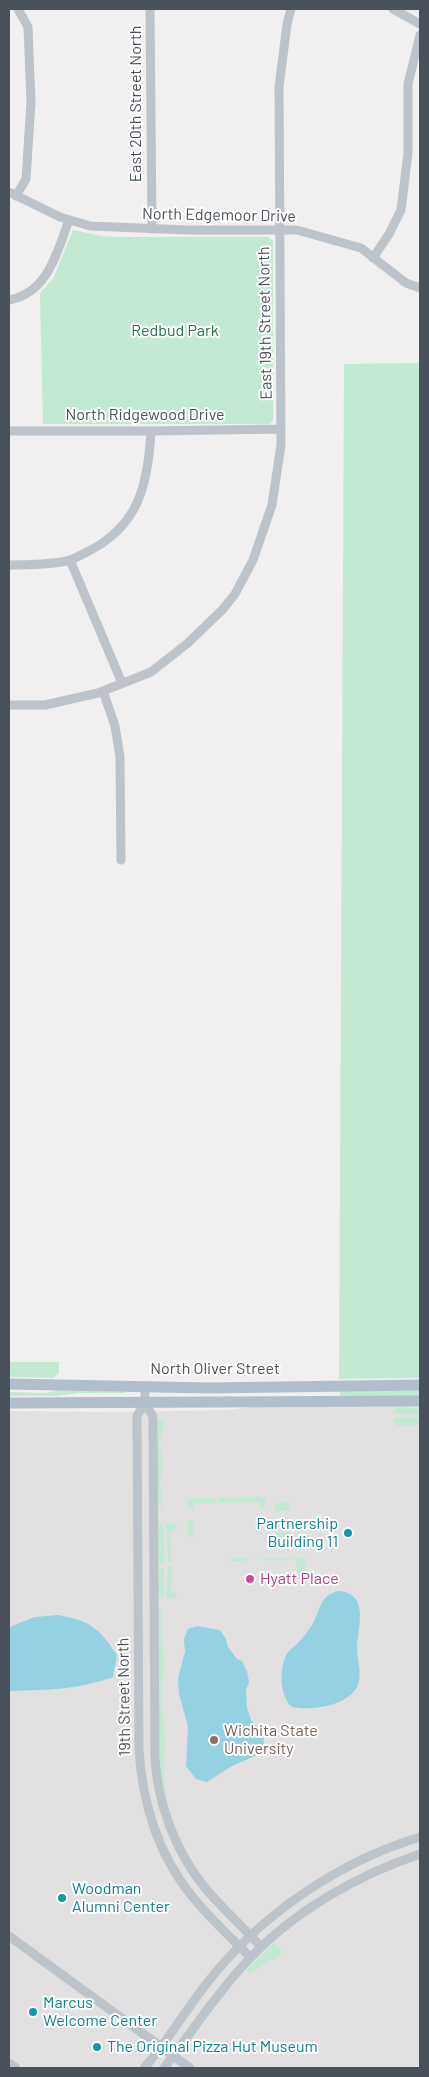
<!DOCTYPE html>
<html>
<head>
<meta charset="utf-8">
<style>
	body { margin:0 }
	#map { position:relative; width:429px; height:2077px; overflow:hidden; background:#f1efef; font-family:Barlow,sans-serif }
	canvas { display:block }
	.frame { position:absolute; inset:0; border:10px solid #49525a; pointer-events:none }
</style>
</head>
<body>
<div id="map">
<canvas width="429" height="2077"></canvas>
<div class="frame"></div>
</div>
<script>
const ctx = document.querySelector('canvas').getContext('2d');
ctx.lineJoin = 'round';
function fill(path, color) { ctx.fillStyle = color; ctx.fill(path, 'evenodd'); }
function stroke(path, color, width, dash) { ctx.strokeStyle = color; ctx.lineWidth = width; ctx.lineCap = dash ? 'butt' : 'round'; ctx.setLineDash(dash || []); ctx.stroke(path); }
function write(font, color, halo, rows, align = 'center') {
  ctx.font = font + ' Barlow,sans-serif'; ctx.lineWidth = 4; ctx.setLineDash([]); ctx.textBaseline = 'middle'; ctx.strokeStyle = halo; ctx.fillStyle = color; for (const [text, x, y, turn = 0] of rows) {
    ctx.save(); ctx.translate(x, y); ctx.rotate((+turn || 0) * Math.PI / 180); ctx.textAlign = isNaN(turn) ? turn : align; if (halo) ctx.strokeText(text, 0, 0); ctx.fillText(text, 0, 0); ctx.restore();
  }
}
fill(new Path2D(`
	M250 1407H420V2068H9V1411L103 1412 230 1410Z`), '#e2e0e0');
fill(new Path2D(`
	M73 230 101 236 120 237H268L273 241V421L269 424H43L40 293 53 279Z
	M420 363V1378L339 1379 344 364Z
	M9 1362H59V1373L53 1378 9 1377Z
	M60 1390 125 1392 126 1393H79L57 1396H9V1392L44 1393Z
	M420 1390V1396H340V1391Z
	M399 1407 420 1409V1414H393L395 1410Z
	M393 1418H420V1425L397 1426 393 1423Z
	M165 1419 160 1441 163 1465 160 1482 162 1509 158 1505V1420Z
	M260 1497 265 1499 266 1503 264 1508 260 1509V1502L219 1503V1498Z
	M193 1498H216V1503H193V1510H191L187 1503 189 1499Z
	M286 1501 290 1506V1511H275V1504Z
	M190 1521 194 1522V1536L192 1537 188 1536V1522Z
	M163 1523 165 1563 158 1564V1546L160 1543 158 1542V1527Z
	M166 1523 175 1524 177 1529 171 1531V1542L169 1543 171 1545V1561L168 1562Z
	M275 1531H290V1537L286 1539H276Z
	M234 1558H305V1573H297L296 1559 267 1561 266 1559 247 1558V1561H226Z
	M168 1565H172L171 1592H177L176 1597 166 1599Z
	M164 1568 163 1599 158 1595V1569Z
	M162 1609 161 1631 164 1663 161 1701 165 1736 164 1776 167 1798C155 1781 159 1712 159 1689L161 1684 159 1683 158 1612Z
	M274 1943 282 1951 281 1955 249 1973 246 1970Z`), '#c2ead2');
fill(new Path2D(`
	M338 1591C370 1593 358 1627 357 1647 357 1659 362 1673 358 1685 349 1706 311 1711 292 1707 279 1696 279 1666 288 1652 291 1649 294 1647 297 1644 302 1639 310 1629 313 1623 321 1608 320 1596 338 1591Z
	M58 1615C91 1621 99 1628 117 1655L113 1677C73 1691 50 1689 9 1691V1627L35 1617Z
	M197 1626 220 1630 226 1639 228 1647 237 1659 242 1661 247 1671 249 1682 246 1690 247 1708 251 1720 263 1732 264 1743 255 1756 232 1766 207 1782 196 1779 186 1766 188 1726 179 1694 178 1678 185 1652 184 1639 188 1629Z`), '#93d1e3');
stroke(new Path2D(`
	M150 9 152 229
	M393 9 420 24
	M9 192 60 217 90 226 188 230H297L361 248 406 283 420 288
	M16 196 26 179 31 102 28 27 18 9
	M373 258 389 234 401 210 408 153V84L420 35
	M9 300C48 293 57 252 69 220
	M9 431H151L281 429
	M70 560 122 683
	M9 565C27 565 48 565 66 561 73 560 80 555 87 552 139 526 148 485 151 431
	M103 691 115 726 120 757 121 860
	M9 705H45L98 693 151 672 188 643 223 609 235 594 253 560 272 505 281 445 279 87 287 24 291 9
	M145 1386V1402L137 1416 139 1749C142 1802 158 1855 192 1896 209 1918 231 1937 250 1957
	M145 1402 153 1417 155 1759C158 1805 176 1853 206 1889 223 1909 243 1927 261 1947
	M9 1936 190 2068
	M9 2063 16 2068
	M144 2068C167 2042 185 2011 207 1983 260 1915 338 1862 420 1837
	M164 2068C192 2031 218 1992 250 1958 296 1910 358 1875 420 1854`), '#bcc3ca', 9);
stroke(new Path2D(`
	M9 1384 209 1388 420 1385
	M9 1403 420 1401`), '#b1becb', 11);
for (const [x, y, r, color] of [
	[348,1533,5,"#0f9aa8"],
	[250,1579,5,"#d1479c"],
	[214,1740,5,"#8d6e63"],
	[62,1898,5,"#0f9aa8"],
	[33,2012,5,"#0f9aa8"],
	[97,2047,5,"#0f9aa8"]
]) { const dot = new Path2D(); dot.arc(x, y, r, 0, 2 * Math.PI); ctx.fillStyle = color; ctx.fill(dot); stroke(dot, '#fff', 2); }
write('16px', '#49525a', '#fff', [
	["East 20th Street North",136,104,-90],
	["North Edgemoor Drive",219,215,1],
	["East 19th Street North",265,323,-91],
	["North Ridgewood Drive",145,415],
	["North Oliver Street",215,1369],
	["19th Street North",124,1697,-91]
]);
write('16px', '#21744c', '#fff', [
	["Redbud Park",175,331]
]);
write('16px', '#0d838f', '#fff', [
	["Partnership",338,1524,"right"],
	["Building 11",338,1542,"right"],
	["Woodman",72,1889],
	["Alumni Center",72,1907],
	["Marcus",43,2003],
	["Welcome Center",43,2021],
	["The Original Pizza Hut Museum",107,2047]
], 'left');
write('16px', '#b23c85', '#fff', [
	["Hyatt Place",260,1579]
], 'left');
write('16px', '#785e54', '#fff', [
	["Wichita State",224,1731],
	["University",224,1749]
], 'left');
</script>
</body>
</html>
